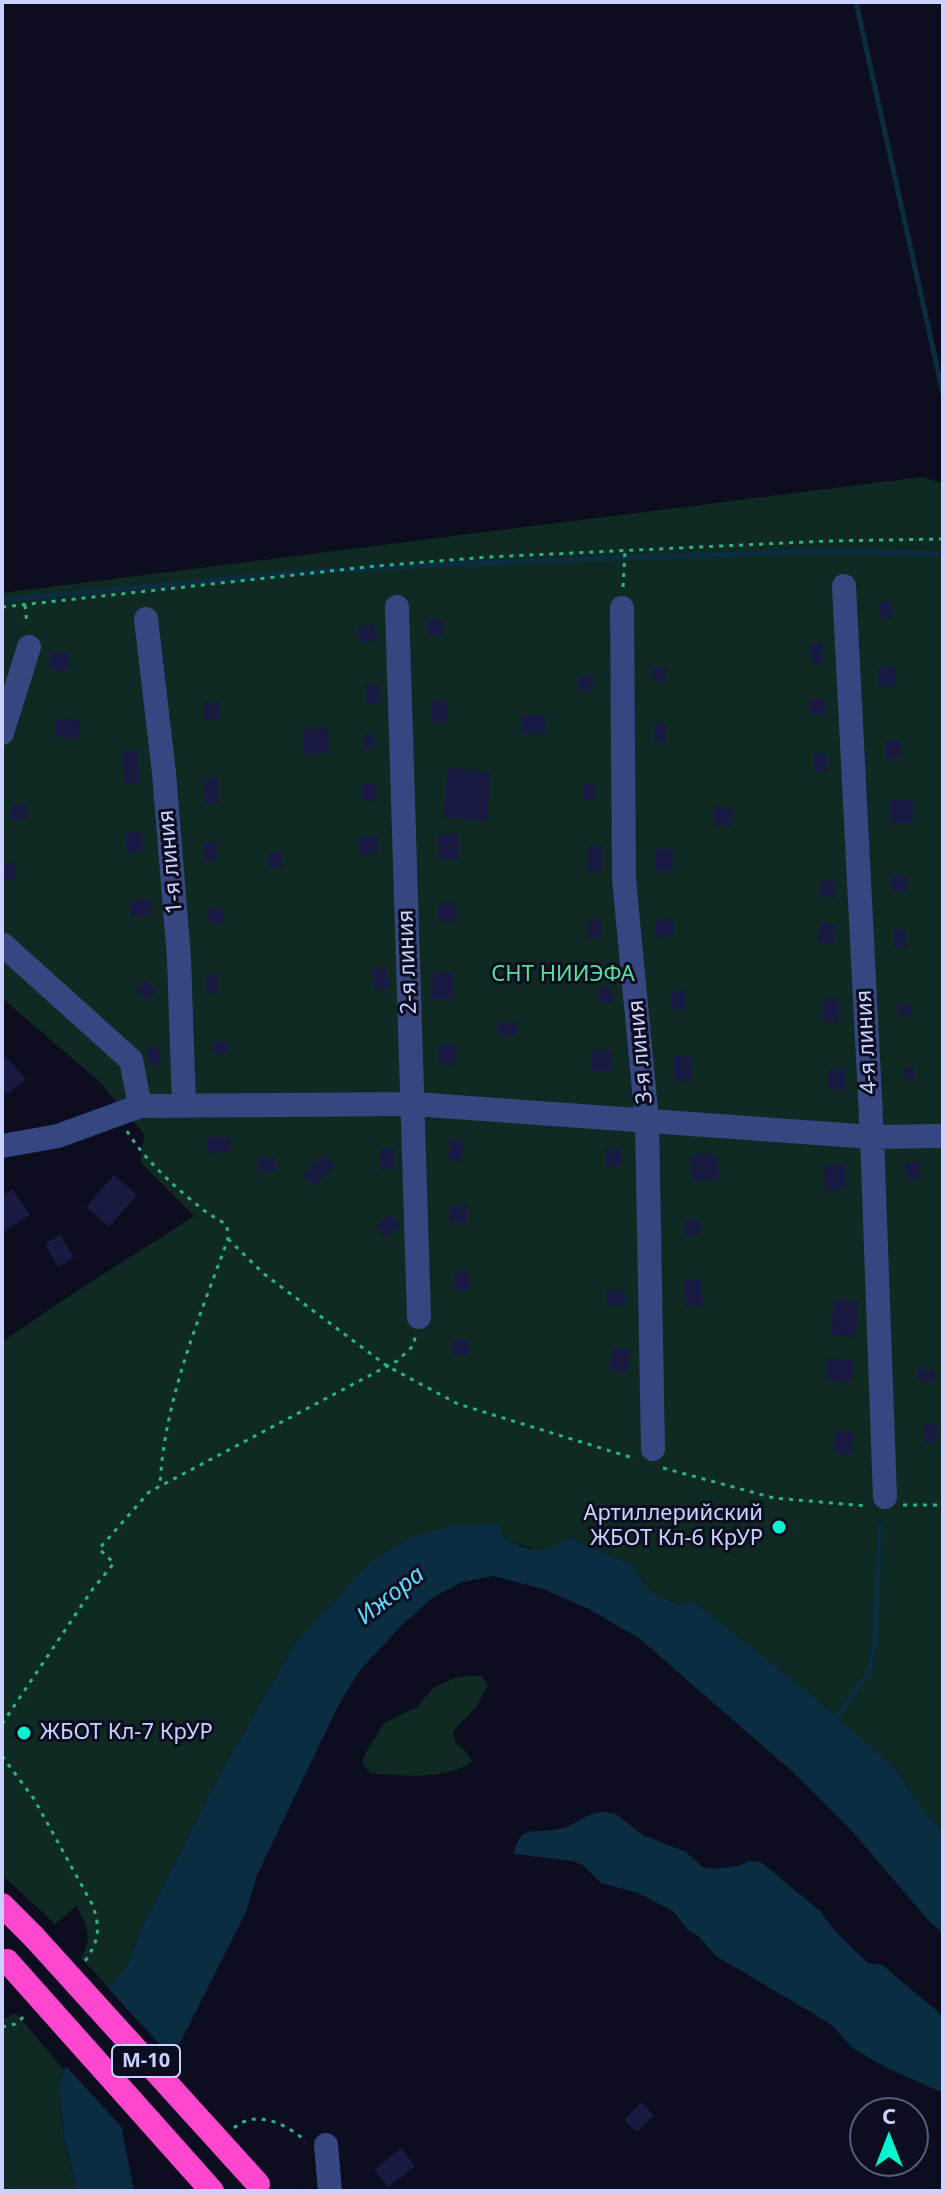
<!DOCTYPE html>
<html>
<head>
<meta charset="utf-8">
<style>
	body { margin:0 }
	#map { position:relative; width:945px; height:2193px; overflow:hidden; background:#0c0e20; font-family:"Noto Sans",sans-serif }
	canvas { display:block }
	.frame { position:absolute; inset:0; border:4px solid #cbd2ff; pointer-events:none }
	.north { position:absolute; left:849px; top:2097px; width:80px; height:80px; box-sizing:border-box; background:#0c0e20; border:2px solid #585c79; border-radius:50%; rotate:0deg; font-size:22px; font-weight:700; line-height:32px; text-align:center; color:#cbd2ff }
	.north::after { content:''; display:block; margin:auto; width:28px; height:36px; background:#00f6ce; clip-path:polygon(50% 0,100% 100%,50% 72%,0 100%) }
</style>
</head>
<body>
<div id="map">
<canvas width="945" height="2193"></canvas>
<div class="frame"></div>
<div class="north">С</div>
</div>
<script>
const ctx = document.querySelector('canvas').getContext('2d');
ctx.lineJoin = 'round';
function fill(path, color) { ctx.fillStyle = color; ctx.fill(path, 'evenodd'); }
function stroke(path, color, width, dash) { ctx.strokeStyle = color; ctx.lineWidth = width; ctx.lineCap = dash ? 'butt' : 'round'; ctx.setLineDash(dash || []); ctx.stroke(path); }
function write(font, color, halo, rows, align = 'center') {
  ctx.font = font + ' "Noto Sans",sans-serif'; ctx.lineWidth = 6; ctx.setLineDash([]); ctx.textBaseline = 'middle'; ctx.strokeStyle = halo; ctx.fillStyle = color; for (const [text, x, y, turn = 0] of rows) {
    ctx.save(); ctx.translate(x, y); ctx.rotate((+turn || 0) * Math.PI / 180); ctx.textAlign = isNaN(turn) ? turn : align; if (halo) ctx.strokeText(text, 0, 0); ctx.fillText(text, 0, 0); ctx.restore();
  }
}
fill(new Path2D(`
	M922 477 943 483V1833L915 1799 895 1768 814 1697 694 1602 678 1604 659 1597 645 1586 632 1565 569 1537 555 1550 537 1551 504 1538 371 1562 296 1642 225 1765 144 1923 127 1966 109 1988 81 1958C93 1939 87 1924 76 1906L55 1924 2 1875V1342L63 1300 194 1216 141 1163 144 1134 100 1082 2 998V593Z
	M467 1676H481L488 1685 477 1706 453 1731 456 1744 466 1751 472 1761C453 1780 395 1776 370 1773L362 1764 365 1754 384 1723 417 1707 433 1688 455 1678Z
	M16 2013 64 2070C54 2110 67 2152 77 2191H2V2020Z`), '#0f2a22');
fill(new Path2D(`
	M500 1524 504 1538C530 1551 545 1558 568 1537L632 1565 645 1586 659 1597 678 1604 694 1602 814 1697 895 1768 915 1799 943 1833V1933L929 1921 851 1830 795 1774 640 1639 589 1609 543 1589 493 1576 462 1582 432 1598 399 1628 361 1669 339 1704 257 1875 246 1912 173 2057 122 2130 134 2191H77L64 2137 59 2089 64 2070 109 1988 127 1966 144 1923 225 1765 296 1642 371 1562 410 1538 455 1525Z
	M601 1812 614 1813 643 1835 686 1852 703 1867 714 1869 738 1866 750 1861 761 1862 820 1911 835 1931 861 1957 870 1964H881L943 2016V2093L887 2068 852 2048 834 2027 814 2014 716 1956 699 1937 689 1931 673 1911 638 1893 601 1883 584 1866 574 1861 514 1854C520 1822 536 1835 559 1829 575 1826 584 1814 601 1812Z`), '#0a2d41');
fill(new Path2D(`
	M106 1986 175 2061 127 2133 63 2063Z`), '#0c0e20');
stroke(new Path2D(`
	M856 2 943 394
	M2 600 304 572 477 563 824 551 943 554
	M836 1718 868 1673 875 1643 880 1526`), '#0a2d41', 5);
fill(new Path2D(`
	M891 601 893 618 881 619 879 603Z
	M428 619 444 620V635H428Z
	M374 624 377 640 360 643 358 627Z
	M822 642 823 663 811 664 810 643Z
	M50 652H70V670H50Z
	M652 667 667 669 665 682 651 680Z
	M895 667 896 685 879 687 877 668Z
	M578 676H593V690H578Z
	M379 684 381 702 367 704 365 685Z
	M810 699H825V715H809Z
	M447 700 448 722 432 723 431 701Z
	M220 701V719L203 720V702Z
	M522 715H546V733L522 734Z
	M56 718 80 720 79 739 55 737Z
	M655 722 667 723 665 743 653 742Z
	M328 728 329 753 303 754V729Z
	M374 733 375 748 364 749 363 734Z
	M900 739 901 758 886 759 885 741Z
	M137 749 140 783 124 784 122 750Z
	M814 754H827V771H814Z
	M448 768 491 772 487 821 443 817Z
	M203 777H218L219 802 204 803Z
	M361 784H376V801L361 800Z
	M583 784H596V801L583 800Z
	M890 800H913V823H890Z
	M11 804 28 805 27 820 10 819Z
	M714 807 733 808 732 826 714 825Z
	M140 831 144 850 127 854 124 834Z
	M458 834 459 860H439L438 835Z
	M359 836H378V854H360Z
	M217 842V861H204L203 843Z
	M588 845 603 846 602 872 586 871Z
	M656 849H673V871H656Z
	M281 851 283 867 269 869 267 853Z
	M2 863H16L15 880 2 879Z
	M891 875 908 876V891H891Z
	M821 880 836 881 835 898 820 897Z
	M149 898 152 914 131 917 129 901Z
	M437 903H456V921H437Z
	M223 908 224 923 209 924 208 909Z
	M673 919 674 936 655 937V920Z
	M587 920H602V938H587Z
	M820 923 836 924 834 944 818 942Z
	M893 929H906L907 947H894Z
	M386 968 390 988 375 990 371 970Z
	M433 971 453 972V999H432Z
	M205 974H218V993H205Z
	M145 980 157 990 147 1001 135 990Z
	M599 987H612L613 1002 600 1003Z
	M672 990 686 991 685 1010 672 1009Z
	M823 999H839V1022L823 1021Z
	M897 1004 912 1005 911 1016 897 1015Z
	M498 1022H517V1036L498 1035Z
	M227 1041 228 1053 213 1054 212 1042Z
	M439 1044H456L455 1065 438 1064Z
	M158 1046 161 1063 149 1066 146 1048Z
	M591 1050H612L611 1071H591Z
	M674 1056H691L692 1081H674Z
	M6 1057 26 1079 8 1094 2 1088V1060Z
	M914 1067 915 1079 905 1080 904 1068Z
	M827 1069H846V1090L827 1089Z
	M207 1137H230L231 1152 208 1153Z
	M450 1139 464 1140 462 1161 448 1160Z
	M394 1148 395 1169 380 1170 379 1149Z
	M605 1149H621V1166H605Z
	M323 1154 335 1165 315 1186 303 1175Z
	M691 1154H718L719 1180 691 1181Z
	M257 1157 275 1158V1172L257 1171Z
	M906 1162H921L920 1180 905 1179Z
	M845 1164 846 1189 825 1190 824 1165Z
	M114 1175 137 1195 109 1227 86 1207Z
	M12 1189 30 1215 2 1233V1196Z
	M467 1205V1223H449V1206Z
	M391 1214 400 1227 385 1238 376 1225Z
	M685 1220H701L700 1236 684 1235Z
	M60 1235 74 1258 58 1267 45 1244Z
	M468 1271 470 1290 457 1292 454 1273Z
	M701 1279 703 1305 685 1306 684 1280Z
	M606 1290H625V1305H606Z
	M834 1299 858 1301 856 1337 831 1335Z
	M452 1340H469V1356L452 1355Z
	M612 1347 630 1349 628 1373 609 1370Z
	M827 1359 853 1360 852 1382 826 1380Z
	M917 1369 934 1370 933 1382 917 1381Z
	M937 1424 938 1442 924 1443 923 1425Z
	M835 1432H853L852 1454 834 1453Z
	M641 2102 654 2115 637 2132 624 2120Z
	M401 2148 415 2166 388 2187 374 2170Z`), '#181a41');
stroke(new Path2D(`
	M623 587 625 551
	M25 605 27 625
	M2 607 376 566 488 557 827 541 943 539
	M127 1131C146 1162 178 1190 206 1212 213 1217 221 1220 227 1226L228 1239C199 1318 164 1401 160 1485
	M228 1239 264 1274 387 1366 458 1404 633 1458
	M663 1468 774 1498 867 1506
	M903 1505H943
	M2 1724 92 1590 114 1563 99 1549 149 1492 397 1361 414 1345 415 1337
	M2 1756 34 1799 92 1904C101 1927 99 1941 85 1961
	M2 2027 15 2024 26 2015
	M234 2128C256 2108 287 2125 306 2141`), '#2bb387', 3, [4, 6]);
stroke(new Path2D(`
	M844 586 872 1137 885 1497
	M397 607 419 1317
	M622 608 624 879 647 1121 653 1449
	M146 619 164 773 179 958 184 1106
	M2 733 29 647
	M2 944 131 1060 140 1106
	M2 1146 58 1136 140 1106 414 1104 872 1137 943 1136
	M326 2145 330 2191`), '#364680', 24);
stroke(new Path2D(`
	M2 1905 34 1937`), '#ff46cf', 24);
stroke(new Path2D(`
	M34 1937 258 2184
	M7 1961 212 2191`), '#ff46cf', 24);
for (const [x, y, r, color] of [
	[779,1527,8,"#00f6ce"],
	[24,1733,8,"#00f6ce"]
]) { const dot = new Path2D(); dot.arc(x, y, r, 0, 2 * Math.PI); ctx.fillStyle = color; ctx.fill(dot); stroke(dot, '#0c0e20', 3); }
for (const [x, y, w] of [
	[146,2061,68]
]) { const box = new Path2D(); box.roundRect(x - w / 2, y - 16, w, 32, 6); ctx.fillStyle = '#0c0e20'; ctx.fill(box); stroke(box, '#cbd2ff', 2); }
write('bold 20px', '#cbd2ff', null, [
	["М-10",146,2061]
]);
write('22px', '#cbd2ff', '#0c0e20', [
	["1-я линия",171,862,-95],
	["2-я линия",408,962,-92],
	["4-я линия",867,1042,-93],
	["3-я линия",641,1052,-95]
]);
write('22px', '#55e199', '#0c0e20', [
	["СНТ НИИЭФА",563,975]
]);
write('22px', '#cbd2ff', '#0c0e20', [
	["Артиллерийский",763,1514],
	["ЖБОТ Кл-6 КрУР",763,1539],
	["ЖБОТ Кл-7 КрУР",40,1733,"left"]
], 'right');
write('italic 24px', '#59ddff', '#0c0e20', [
	["Ижора",391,1596,-38]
]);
</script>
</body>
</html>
